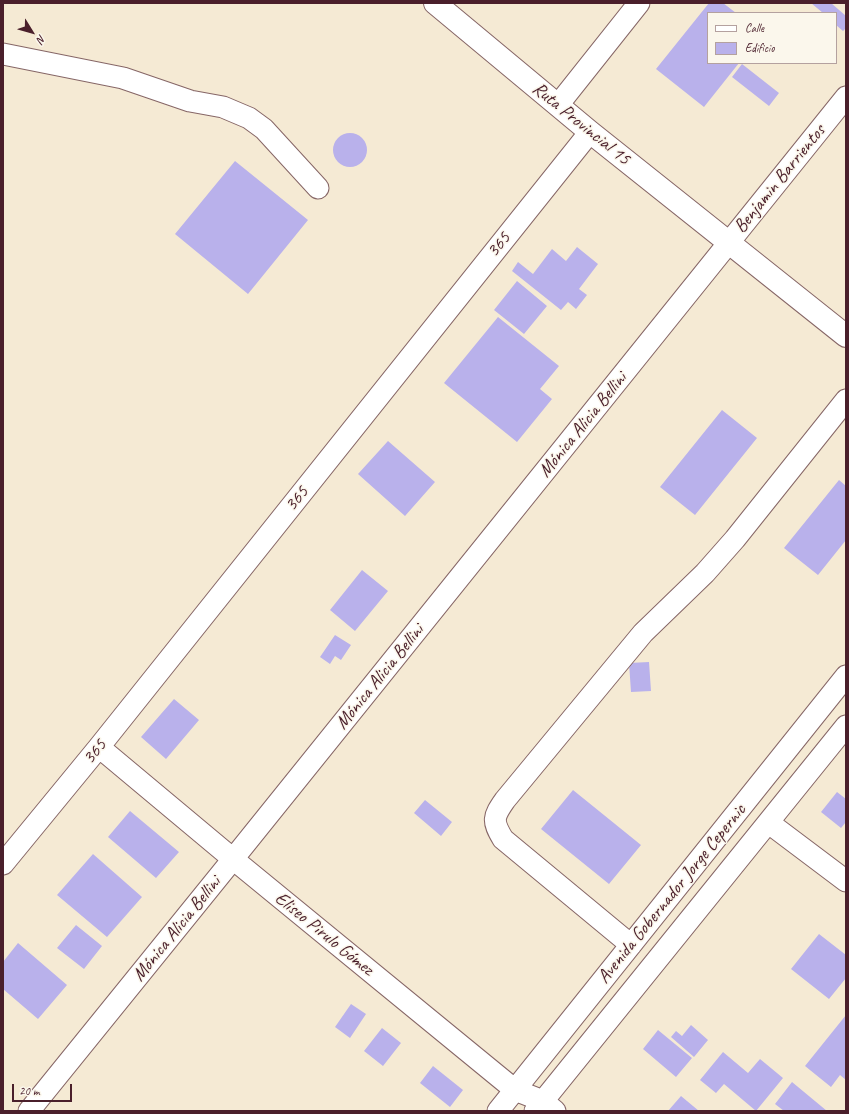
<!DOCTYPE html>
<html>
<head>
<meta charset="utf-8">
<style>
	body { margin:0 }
	#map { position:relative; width:849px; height:1114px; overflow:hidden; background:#f5ead4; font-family:Caveat,sans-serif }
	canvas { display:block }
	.frame { position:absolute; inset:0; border:4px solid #4a1f2b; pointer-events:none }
	.legend { position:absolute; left:707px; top:12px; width:130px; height:52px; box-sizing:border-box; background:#fbf7ec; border:1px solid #b4a19f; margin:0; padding:5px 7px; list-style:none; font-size:12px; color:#4a1f2b }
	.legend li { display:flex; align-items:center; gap:8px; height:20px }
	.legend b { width:20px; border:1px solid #b4a19f }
	.north { position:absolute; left:12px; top:12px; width:40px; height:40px; -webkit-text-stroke:3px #fbf7ec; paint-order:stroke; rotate:127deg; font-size:11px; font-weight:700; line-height:16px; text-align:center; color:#4a1f2b }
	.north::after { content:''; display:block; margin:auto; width:14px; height:18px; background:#4a1f2b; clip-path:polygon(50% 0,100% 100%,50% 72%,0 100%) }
	.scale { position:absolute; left:12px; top:1084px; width:60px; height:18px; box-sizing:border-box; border:2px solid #4a1f2b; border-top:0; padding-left:5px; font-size:12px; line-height:14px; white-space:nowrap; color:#4a1f2b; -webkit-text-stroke:3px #fbf7ec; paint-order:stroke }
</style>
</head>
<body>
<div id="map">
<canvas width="849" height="1114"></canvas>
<div class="frame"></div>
<ul class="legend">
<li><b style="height:5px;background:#fff"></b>Calle</li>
<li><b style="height:11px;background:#b9b1eb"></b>Edificio</li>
</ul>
<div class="north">N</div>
<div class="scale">20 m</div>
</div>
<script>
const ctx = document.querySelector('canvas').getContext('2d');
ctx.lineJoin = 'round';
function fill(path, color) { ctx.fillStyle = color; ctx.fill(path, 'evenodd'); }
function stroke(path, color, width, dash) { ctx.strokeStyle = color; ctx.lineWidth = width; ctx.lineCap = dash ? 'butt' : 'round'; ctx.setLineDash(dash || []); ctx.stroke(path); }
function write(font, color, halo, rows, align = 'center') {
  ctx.font = font + ' Caveat,sans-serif'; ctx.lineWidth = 3; ctx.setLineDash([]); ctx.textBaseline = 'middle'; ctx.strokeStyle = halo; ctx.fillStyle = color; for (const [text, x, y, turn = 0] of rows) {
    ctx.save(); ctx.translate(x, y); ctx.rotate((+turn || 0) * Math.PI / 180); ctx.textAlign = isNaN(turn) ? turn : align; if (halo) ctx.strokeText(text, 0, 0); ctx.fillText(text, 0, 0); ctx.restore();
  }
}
fill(new Path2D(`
	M709 3H723L736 13H708V63H739L704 107 656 69Z
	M811 3H831L846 16V28L843 31 836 25V13H823Z
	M742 64 779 93 769 106 732 77Z
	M333 150a17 17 0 1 1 34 0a17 17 0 1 1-34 0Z
	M235 161 308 220 248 294 175 234Z
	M577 247 598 264 579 289 587 295 576 309 568 302 561 310 512 271 518 262 533 274 552 249 566 261Z
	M517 281 547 306 524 334 494 310Z
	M498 317 559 366 540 389 552 399 517 442 444 383Z
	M722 410 757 438 695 515 660 487Z
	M388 441 435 482 405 516 358 474Z
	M839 480 846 486V540L818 575 784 548Z
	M362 570 388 591 355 631 330 610Z
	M335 635 351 645 341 660 335 656 330 664 320 657Z
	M649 662 651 691 631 692 629 663Z
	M174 699 199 720 166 759 141 737Z
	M573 790 641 845 609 884 541 829Z
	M837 792 846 799V822L841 828 821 812Z
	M425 800 452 822 441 836 414 813Z
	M130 811 179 852 156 878 108 837Z
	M93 854 142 897 107 937 57 895Z
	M76 925 102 946 84 969 57 948Z
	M819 934 846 955V978L829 999 791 969Z
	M18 943 67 985 38 1019 3 989V962Z
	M351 1004 366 1014 350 1038 335 1027Z
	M846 1015V1080L840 1075 831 1087 805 1066Z
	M691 1025 708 1040 694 1057 671 1037 676 1031 682 1036Z
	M382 1028 401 1043 383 1066 364 1051Z
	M658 1030 692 1058 676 1077 643 1049Z
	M723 1052 748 1073 760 1059 783 1078 756 1111 724 1084 716 1093 700 1080Z
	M433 1066 463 1090 450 1107 420 1083Z
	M792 1082 827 1111H784L775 1104Z
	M681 1096 699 1111H668Z`), '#b9b1eb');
const minor = new Path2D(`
	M3 54 123 78 190 101 223 107 249 118 264 129 318 188
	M558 105 639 3
	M99 747 233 859 515 1090 543 1101 555 1111
	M769 823 846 881
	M3 864 99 747 590 132
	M631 945 503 839C492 821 493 817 505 800L643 633 705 573 735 539 846 400
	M29 1111 233 859 846 97
	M498 1111 846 676
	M535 1111 846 726`);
const major = new Path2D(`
	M435 3 590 132 846 336`);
stroke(minor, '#866666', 23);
stroke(major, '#866666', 24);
stroke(minor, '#fff', 21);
stroke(major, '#fff', 22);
write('19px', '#4a1f2b', '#fbf7ec', [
	["Ruta Provincial 15",581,124,39],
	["Benjamin Barrientos",780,179,-51],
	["365",499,245,-51],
	["Mónica Alicia Bellini",583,425,-51],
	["365",297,499,-51],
	["Mónica Alicia Bellini",380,677,-51],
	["365",95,752,-51],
	["Avenida Gobernador Jorge Cepernic",672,894,-51],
	["Mónica Alicia Bellini",177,929,-51],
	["Eliseo Pirulo Gómez",324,934,39]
]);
</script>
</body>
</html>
